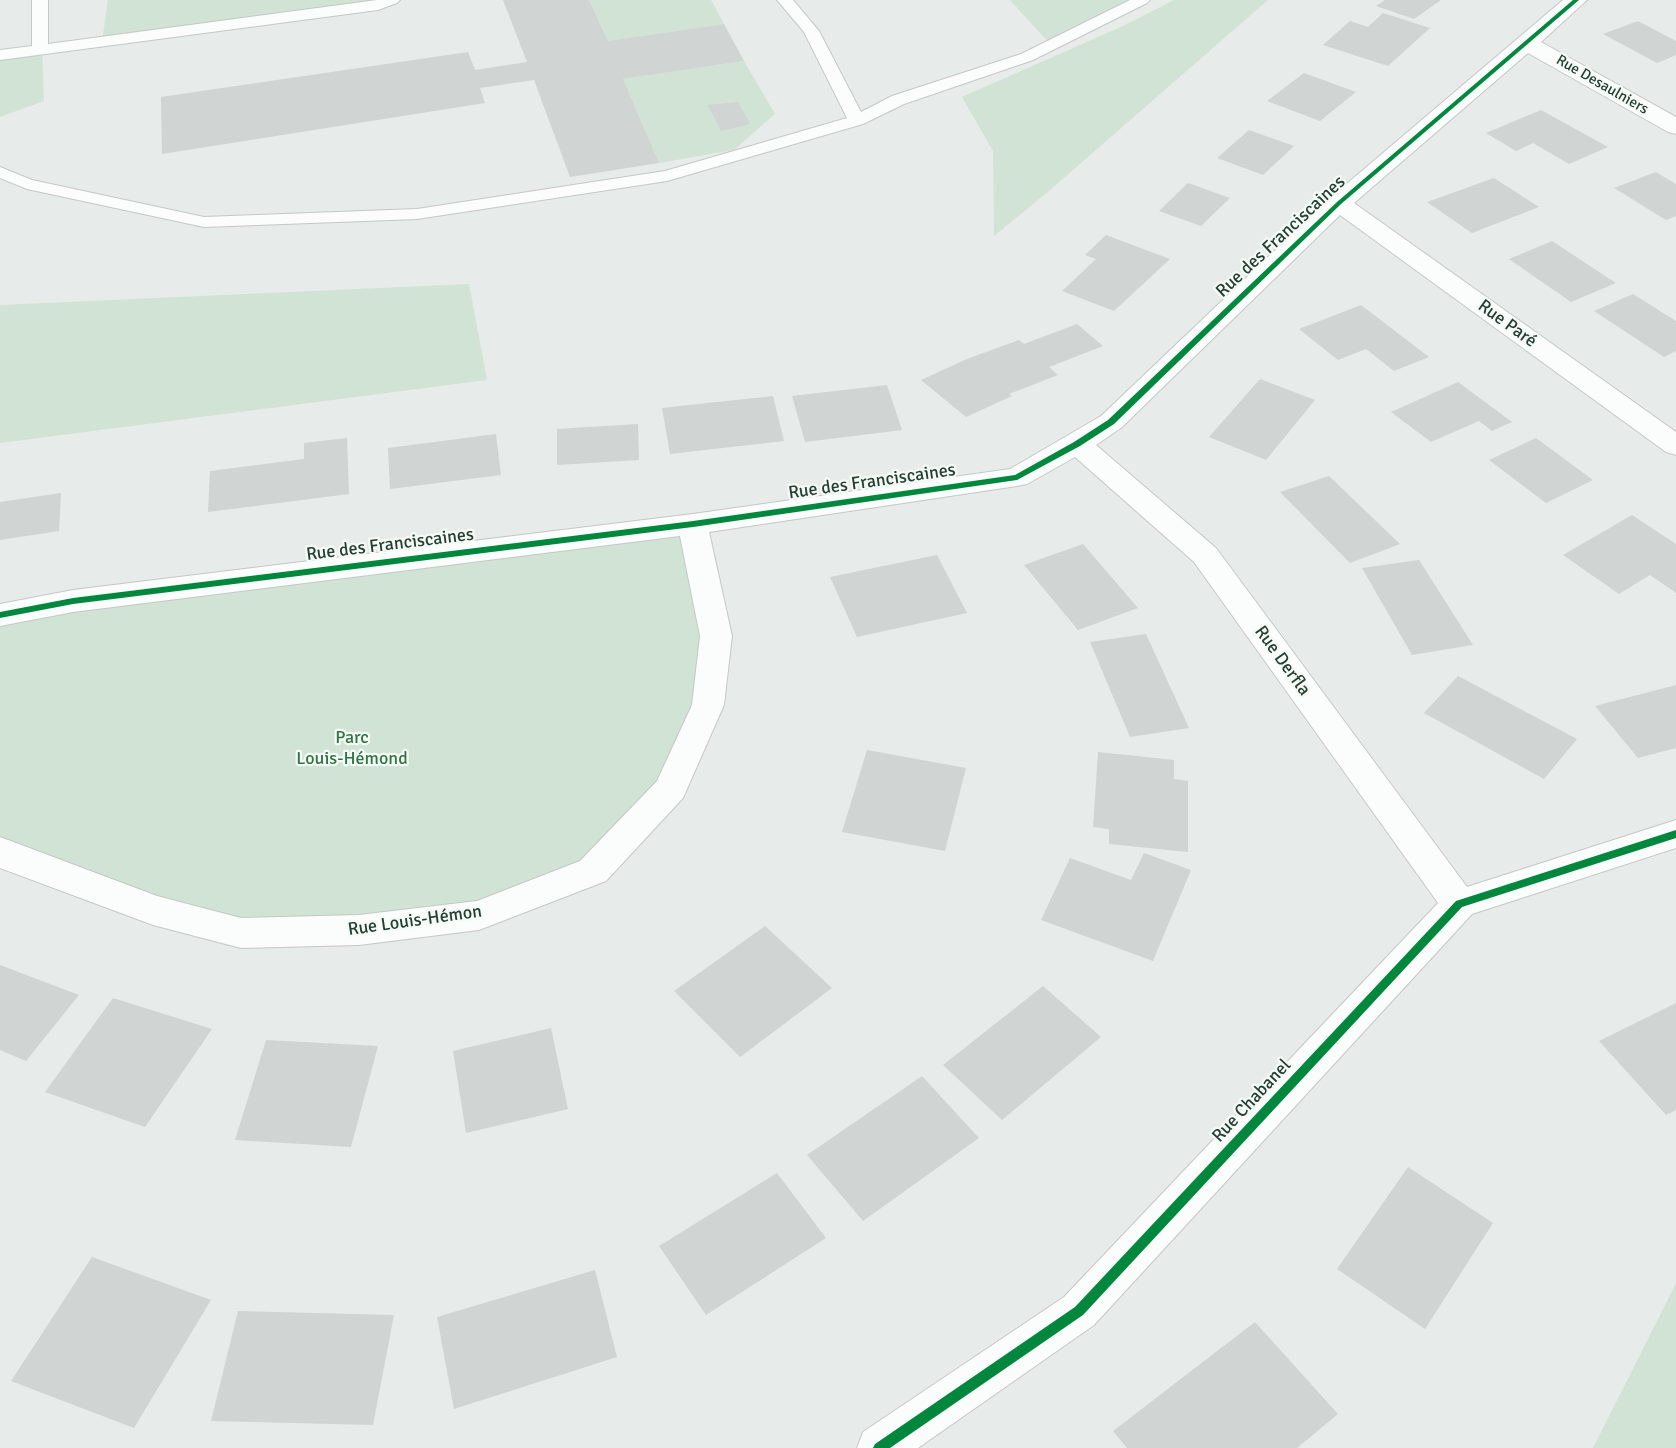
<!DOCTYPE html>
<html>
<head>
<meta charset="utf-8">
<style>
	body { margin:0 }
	canvas { display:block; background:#e7ebe9 }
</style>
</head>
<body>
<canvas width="1676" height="1448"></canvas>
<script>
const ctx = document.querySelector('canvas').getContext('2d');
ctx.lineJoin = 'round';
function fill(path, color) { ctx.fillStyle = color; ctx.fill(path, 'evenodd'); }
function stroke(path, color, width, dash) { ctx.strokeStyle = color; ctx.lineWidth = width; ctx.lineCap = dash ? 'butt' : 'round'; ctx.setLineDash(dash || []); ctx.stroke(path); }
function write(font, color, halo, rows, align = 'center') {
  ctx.font = font + ' Signika,sans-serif'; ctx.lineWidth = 4.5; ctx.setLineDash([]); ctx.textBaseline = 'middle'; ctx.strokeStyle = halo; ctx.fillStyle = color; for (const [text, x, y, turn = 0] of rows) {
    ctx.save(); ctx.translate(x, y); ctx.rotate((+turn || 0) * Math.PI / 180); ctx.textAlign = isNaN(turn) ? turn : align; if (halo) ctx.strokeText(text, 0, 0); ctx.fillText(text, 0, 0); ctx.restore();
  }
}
fill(new Path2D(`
	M108 0H392L102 42Z
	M589 0H711L724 24 608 41Z
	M1010 0H1142L1051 45Z
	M1174 0H1268L1050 190 994 236 993 151 962 97 1123 26Z
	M42 51 44 101 0 117V55Z
	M744 61 775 114 734 150 659 163 623 79Z
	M469 284 487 380 0 443V305Z
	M693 524 716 636 671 789 593 871 479 915 241 933 0 851V615Z
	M1676 1283V1448H1593Z`), '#d1e3d5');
fill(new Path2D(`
	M503 0H589L608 41 724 24 744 61 623 79 659 163 570 177 534 80 480 88 485 103 162 154 161 97 468 52 475 70 527 62Z
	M1385 0H1441L1414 19 1376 6Z
	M1383 13 1430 28 1388 66 1323 45 1350 21 1368 27Z
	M1638 21 1676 41V55L1657 63 1603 34Z
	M1304 73 1356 92 1320 121 1267 101Z
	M738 102 750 124 721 131 708 105Z
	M1541 110 1608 147 1569 164 1533 143 1516 151 1486 133Z
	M1249 130 1294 146 1263 175 1217 158Z
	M1656 172 1676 184V216L1666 220 1614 188Z
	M1494 178 1539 207 1472 233 1427 202Z
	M1188 183 1230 198 1201 226 1159 211Z
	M1106 235 1170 259 1114 311 1062 291 1096 259 1085 255Z
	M1552 241 1616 283 1571 302 1509 259Z
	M1633 294 1676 321V351L1664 357 1594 311Z
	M1361 305 1429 357 1394 371 1366 349 1338 360 1299 329Z
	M1077 324 1103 346 1049 367 1058 375 1009 394 1012 396 966 417 921 380 967 359 1019 340 1024 344Z
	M1260 379 1315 400 1266 460 1209 437Z
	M1458 382 1512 422 1492 431 1479 421 1431 442 1391 412Z
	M887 385 902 430 805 442 792 396Z
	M773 396 784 441 670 454 662 408Z
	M638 424 639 460 557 465V429Z
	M496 434 501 475 390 489 388 448Z
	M347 438 349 494 208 512 210 471 304 459V443Z
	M1536 438 1593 480 1546 503 1489 460Z
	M1329 476 1400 544 1350 563 1280 492Z
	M61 493 59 531 0 540V502Z
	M1632 515 1676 544V593L1650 575 1619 594 1563 555Z
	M1083 544 1138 608 1078 630 1024 565Z
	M937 555 967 613 857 637 830 577Z
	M1419 560 1473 645 1412 655 1362 568Z
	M1146 634 1189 728 1130 737 1090 642Z
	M1458 676 1577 739 1544 779 1424 713Z
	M1676 685V748L1638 758 1595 706Z
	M867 750 966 768 945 851 842 832Z
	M1098 752 1174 760V779L1188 781V852L1109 844V829L1093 827Z
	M1144 853 1191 870 1153 961 1041 920 1070 858 1131 880Z
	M765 926 832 988 740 1057 674 991Z
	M0 965 79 995 26 1061 0 1050Z
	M1043 986 1101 1037 1002 1120 943 1065Z
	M113 998 212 1029 145 1127 45 1092Z
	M1676 1003V1110L1666 1115 1599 1041Z
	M551 1028 568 1109 466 1133 453 1051Z
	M266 1040 378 1046 351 1147 235 1140Z
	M922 1076 979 1138 863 1221 807 1155Z
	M1408 1167 1493 1223 1425 1329 1337 1269Z
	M777 1173 826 1238 706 1315 659 1246Z
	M92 1257 211 1300 134 1428 11 1381Z
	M595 1270 617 1357 454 1409 437 1317Z
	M238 1311 394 1315 373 1425 211 1421Z
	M1255 1322 1338 1414 1297 1448H1127L1113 1431Z`), '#d0d4d2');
const service = new Path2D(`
	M32 0H48V44L377 0H400L397 3 378 10 0 60V50L32 46Z
	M777 0H793L819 31 861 112 892 96 1021 54 1130 0H1150L1147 3 1033 60 904 104 863 124 667 181 417 219 204 227 27 189 0 178V167L32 180 204 217 417 209 665 171 847 118 804 32Z`);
const minor = new Path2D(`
	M1563 0H1587L1541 42 1676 117V134L1668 132 1528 53 1354 203 1676 432V455L1666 452 1340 215 1121 428 1096 445 1216 548 1467 887 1676 820V848L1472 914 1094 1325 918 1448H857L863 1432 1064 1297 1438 903 1194 562 1075 457 1027 484 1017 486 709 532 732 636 724 705 683 798 606 881 492 925 479 930 359 945 241 948 153 925 0 868V837L157 896 241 918 359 915 477 901 580 861 657 781 692 705 700 636 680 536 73 612 0 626V604L73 590 693 514 1010 469 1101 416 1330 198Z`);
stroke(service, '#c4c8c6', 2);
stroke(minor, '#c4c8c6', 2);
fill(service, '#fbfcfc');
fill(minor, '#fbfcfc');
fill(new Path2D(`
	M1573 0H1579L1341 204 1114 424 1080 446 1017 480 693 527 73 604 0 618V612L73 598 693 521 1015 475 1074 442 1108 420 1337 202Z
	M1676 830V838L1462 907 1083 1315 890 1448H873L875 1444 1075 1307 1456 901Z`), '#00873e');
write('15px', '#253f35', '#f5faf7', [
	["Rue Desaulniers",1602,85,30]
]);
write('18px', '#253f35', '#f5faf7', [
	["Rue des Franciscaines",1281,237,-43],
	["Rue Paré",1507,324,36],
	["Rue des Franciscaines",872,482,-8],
	["Rue des Franciscaines",390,545,-7],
	["Rue Derfla",1282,661,54],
	["Rue Louis-Hémon",415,921,-8],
	["Rue Chabanel",1252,1101,-47]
]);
write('18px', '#307444', '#f5faf7', [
	["Parc",352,738],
	["Louis-Hémond",352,759]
]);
</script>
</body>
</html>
